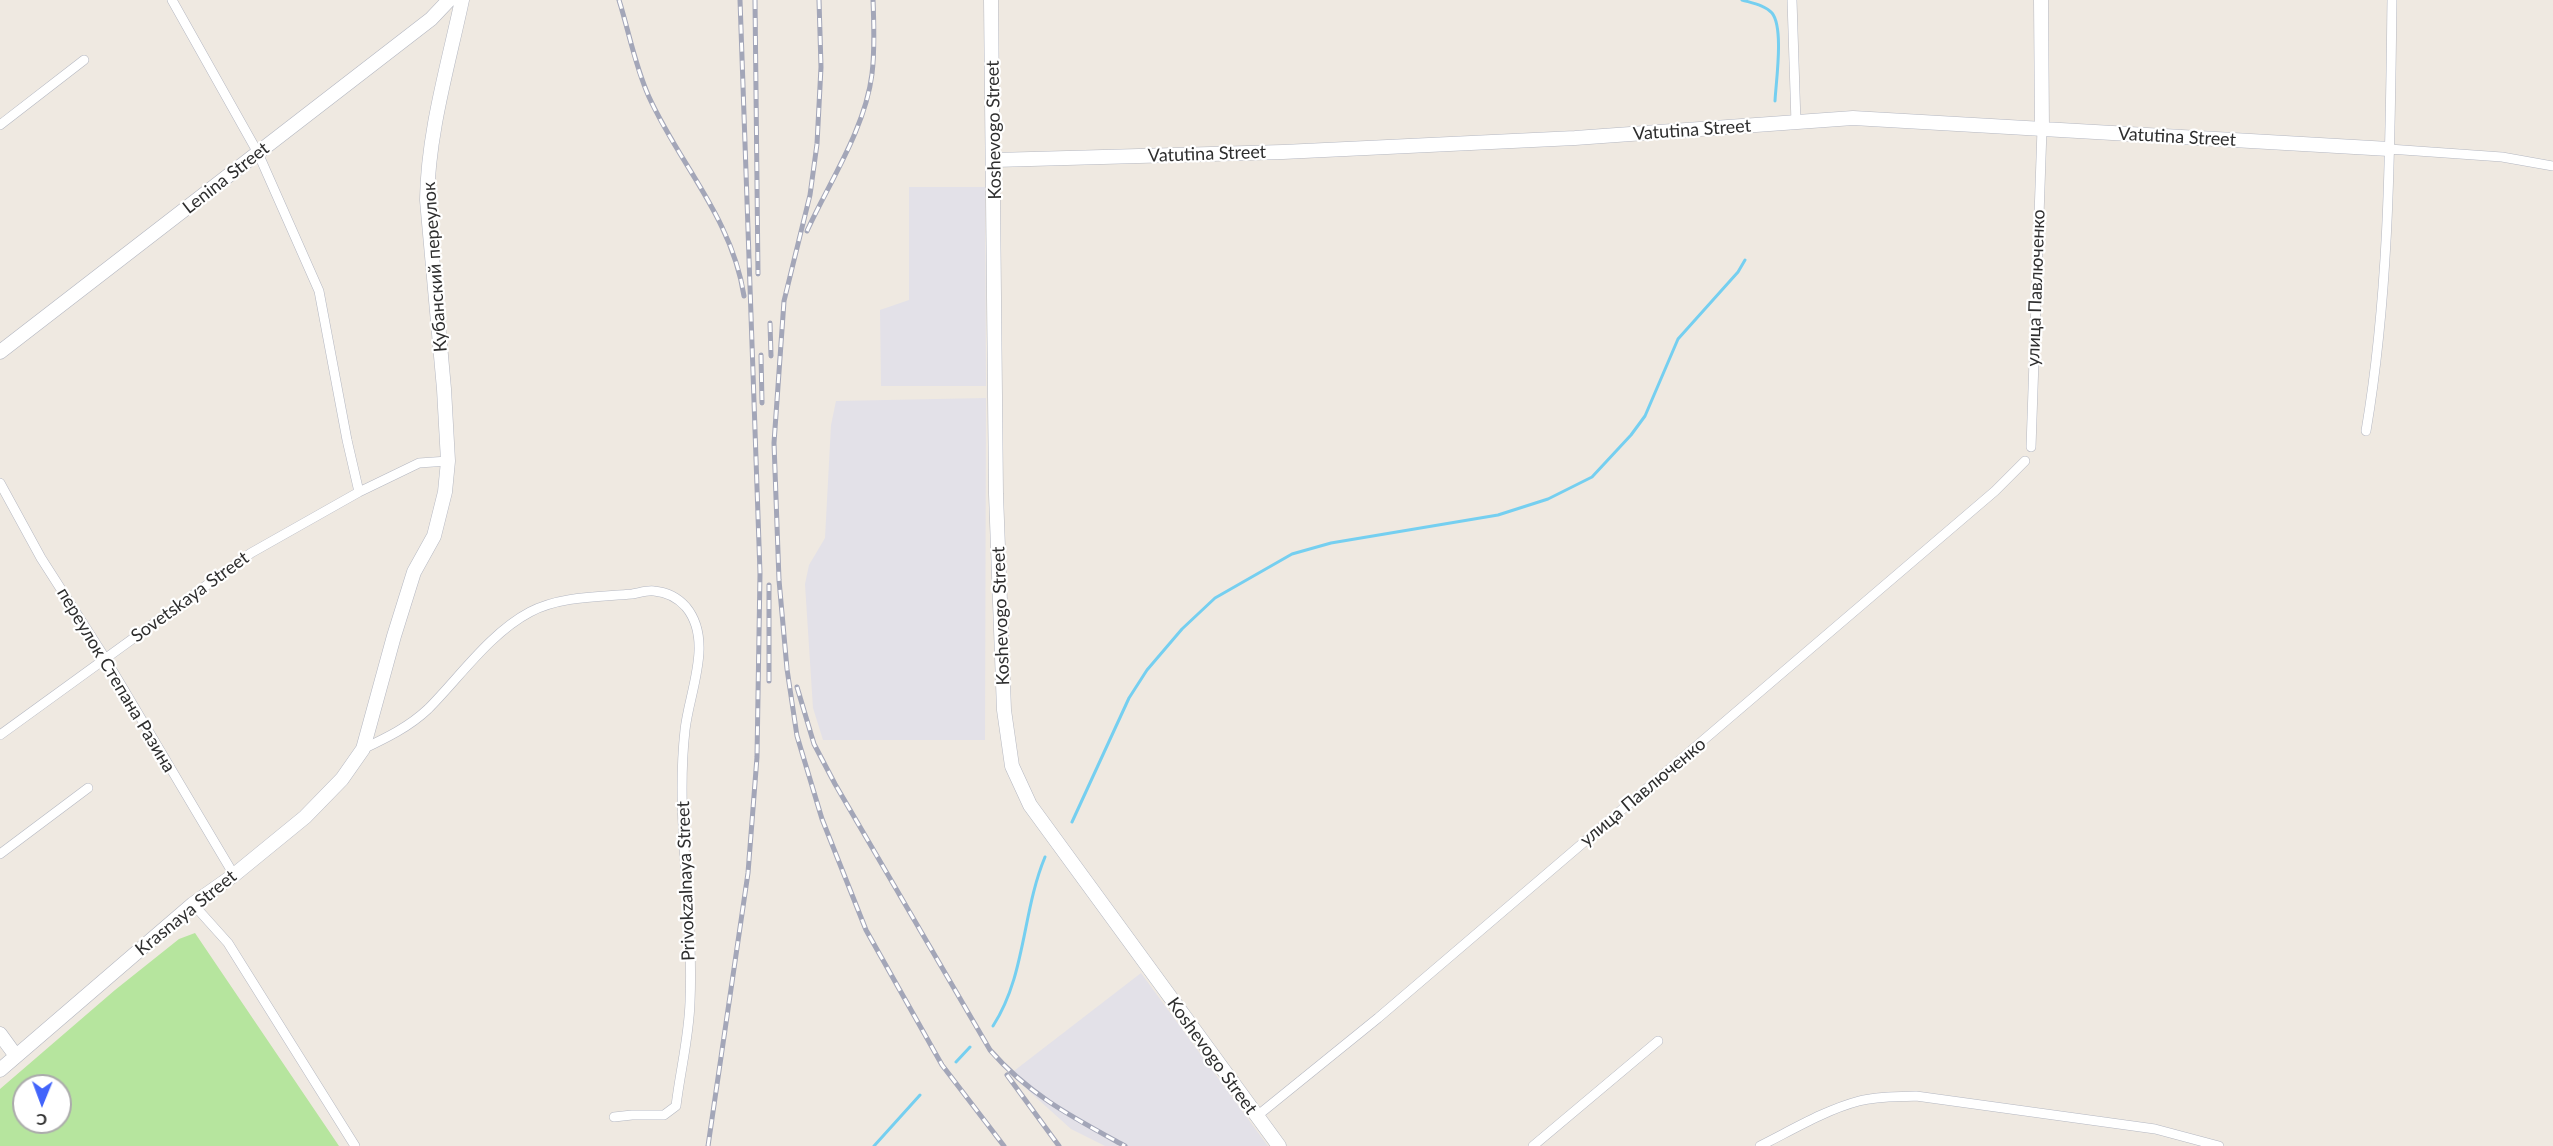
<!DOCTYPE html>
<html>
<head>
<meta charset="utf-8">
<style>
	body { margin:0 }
	#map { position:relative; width:2553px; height:1146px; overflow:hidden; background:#efe9e1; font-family:Lato,sans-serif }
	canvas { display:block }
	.north { position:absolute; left:12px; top:1074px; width:60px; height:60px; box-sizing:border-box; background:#fff; border:2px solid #ababab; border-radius:50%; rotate:181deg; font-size:16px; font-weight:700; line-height:24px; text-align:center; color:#2e2e2e }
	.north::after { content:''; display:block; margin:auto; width:21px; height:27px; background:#4264fb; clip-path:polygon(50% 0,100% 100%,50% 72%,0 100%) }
</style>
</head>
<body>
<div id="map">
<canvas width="2553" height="1146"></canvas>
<div class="north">С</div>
</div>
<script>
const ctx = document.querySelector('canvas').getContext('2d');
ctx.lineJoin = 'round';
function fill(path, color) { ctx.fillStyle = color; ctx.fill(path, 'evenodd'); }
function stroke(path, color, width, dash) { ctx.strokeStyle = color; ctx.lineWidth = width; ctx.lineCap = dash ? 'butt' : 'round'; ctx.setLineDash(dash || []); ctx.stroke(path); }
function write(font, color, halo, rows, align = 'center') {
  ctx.font = font + ' Lato,sans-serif'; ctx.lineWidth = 4.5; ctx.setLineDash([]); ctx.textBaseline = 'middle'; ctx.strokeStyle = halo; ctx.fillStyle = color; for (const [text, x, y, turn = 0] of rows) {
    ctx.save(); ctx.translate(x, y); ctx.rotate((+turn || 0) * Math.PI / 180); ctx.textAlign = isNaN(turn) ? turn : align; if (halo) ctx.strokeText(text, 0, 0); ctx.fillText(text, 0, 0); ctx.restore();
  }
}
fill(new Path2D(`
	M909 187H985L986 386H881L880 310 909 300Z
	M986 398 985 740H823L813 708 805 584 809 565 825 538 831 425 836 401Z
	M1141 973 1268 1146H1105L1071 1129 1010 1074Z`), '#e3e1e8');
fill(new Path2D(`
	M195 933 339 1146H0V1089L115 990 179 939ZM24 1086H60V1122H24Z`), '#b6e59e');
stroke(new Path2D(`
	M1742 0C1752 3 1765 5 1772 13 1784 28 1776 81 1775 101
	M1072 822 1129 698 1147 670 1182 629 1215 598 1292 554 1331 543 1498 515 1548 499 1592 477 1631 435 1645 416 1678 339 1738 272 1745 260
	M993 1026C1026 975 1022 912 1045 857
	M956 1062 970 1047
	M874 1146 920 1095`), '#75cff0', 3);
const street = new Path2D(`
	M172 0 258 153 319 291 347 440 359 492
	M1792 0 1796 123
	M0 125 84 60
	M2389 149 2502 157 2553 166
	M2366 431C2390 289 2390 144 2392 0
	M2031 447 2042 129
	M0 483 41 558 105 658 234 875
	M0 735 251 553 359 492 419 463 448 461
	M363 749C386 738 409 727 428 709 459 678 490 633 530 612 560 596 599 597 632 594 639 593 647 590 654 591 666 592 678 598 686 607 714 641 689 692 685 730 675 820 694 912 690 1002 689 1037 680 1072 676 1106L664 1115H632L614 1117
	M0 854 88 788
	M193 904 228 943 355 1146
	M1257 1116 1378 1018 1995 491 2025 461
	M1533 1146 1658 1041
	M1760 1146C1792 1130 1825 1110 1859 1101 1878 1096 1897 1097 1916 1096L2155 1129 2219 1146`);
const secondary = new Path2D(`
	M991 0 996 494 1004 710 1012 766 1030 805 1279 1146
	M2041 0 2042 129
	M995 160 1283 152 1575 138 1853 118 2389 149
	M0 352 431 19 449 0
	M0 1034 16 1056
	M0 1070 193 904 234 875 305 817 342 779 363 749 394 636 414 572 434 536 445 492 448 461 444 389 427 200C428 132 448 66 462 0`);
stroke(street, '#b4b7c1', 10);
stroke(secondary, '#b4b7c1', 15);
stroke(street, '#fff', 9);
stroke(secondary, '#fff', 14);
const rail = new Path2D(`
	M619 0C629 32 635 66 649 97 680 165 732 218 744 296
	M755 0 758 274
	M819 0 821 67 817 144 810 195 784 301 774 443 779 580 787 669 797 736 822 819 866 930 942 1065 1004 1146
	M807 231C830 181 865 129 872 74 875 49 874 25 873 0
	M770 323 771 356
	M761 355 762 403
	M769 681V585
	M797 687 814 744 835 784 990 1050C1029 1095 1074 1118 1125 1146
	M1007 1075 1059 1146
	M708 1146 748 873 757 757 760 573 740 0`);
stroke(rail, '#a3a6b8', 5);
stroke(rail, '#fff', 3, [9]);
write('18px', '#2e2e2e', '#fff', [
	["Koshevogo Street",994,130,-91],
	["Vatutina Street",1692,130,-4],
	["Vatutina Street",2177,137,3],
	["Vatutina Street",1207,154,-2],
	["Lenina Street",226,178,-38],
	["Кубанский переулок",435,267,-94],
	["улица Павлюченко",2036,288,-88],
	["Sovetskaya Street",190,597,-36],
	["Koshevogo Street",1001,616,-92],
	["переулок Степана Разина",116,680,59],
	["улица Павлюченко",1643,792,-40],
	["Privokzalnaya Street",686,881,-92],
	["Krasnaya Street",186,913,-39],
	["Koshevogo Street",1212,1056,54]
]);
</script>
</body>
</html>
